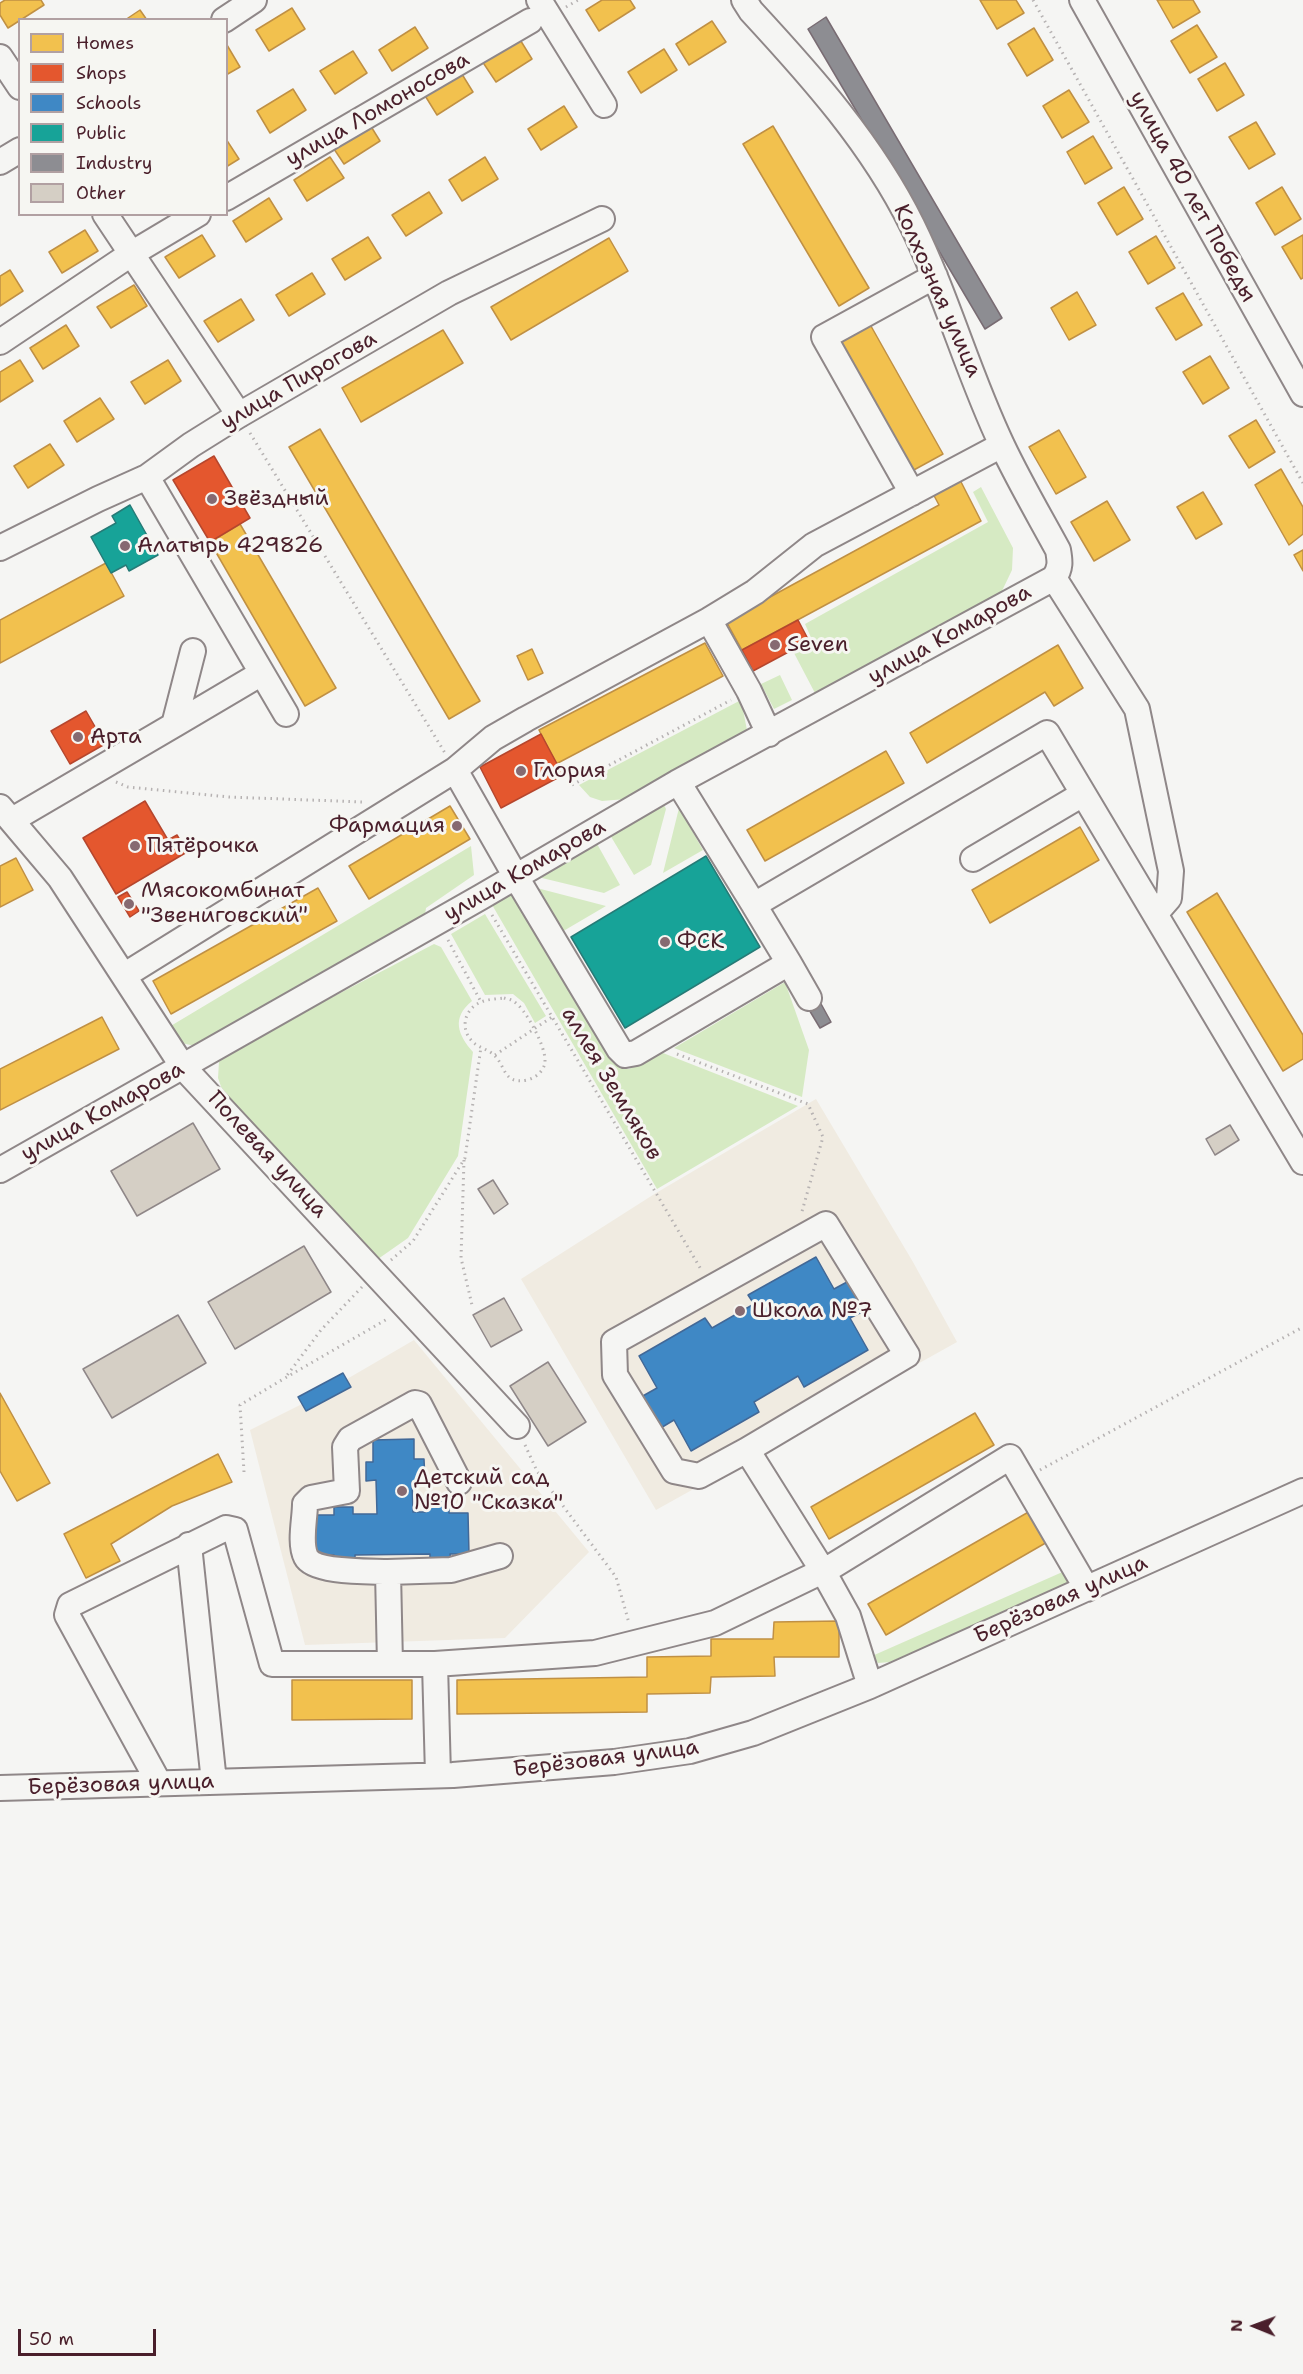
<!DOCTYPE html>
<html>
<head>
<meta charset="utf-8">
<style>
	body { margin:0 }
	#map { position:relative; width:1303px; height:2374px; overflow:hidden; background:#f5f5f3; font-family:"Shantell Sans",sans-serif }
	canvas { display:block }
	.legend { position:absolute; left:18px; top:18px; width:210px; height:198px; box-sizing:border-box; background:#f6f6f2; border:2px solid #b1a0a2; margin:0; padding:8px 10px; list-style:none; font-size:18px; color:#4a1f2b }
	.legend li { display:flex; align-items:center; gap:12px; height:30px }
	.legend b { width:30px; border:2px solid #b1a0a2 }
	.north { position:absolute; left:1225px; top:2296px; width:60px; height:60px; -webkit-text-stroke:4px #f6f6f2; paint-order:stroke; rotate:271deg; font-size:16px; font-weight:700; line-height:24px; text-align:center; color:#4a1f2b }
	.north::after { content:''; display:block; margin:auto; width:21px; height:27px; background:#4a1f2b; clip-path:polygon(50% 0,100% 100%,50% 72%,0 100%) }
	.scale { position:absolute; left:18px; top:2329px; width:138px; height:27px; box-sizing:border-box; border:3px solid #4a1f2b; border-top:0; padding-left:8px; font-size:18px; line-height:21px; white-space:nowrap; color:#4a1f2b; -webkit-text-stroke:4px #f6f6f2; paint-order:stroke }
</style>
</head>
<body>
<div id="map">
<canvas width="1303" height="2374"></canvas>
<ul class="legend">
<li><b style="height:16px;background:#f2c14e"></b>Homes</li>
<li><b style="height:16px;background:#e4572e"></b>Shops</li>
<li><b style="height:16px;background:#3f88c5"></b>Schools</li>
<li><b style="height:16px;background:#17a398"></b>Public</li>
<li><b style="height:16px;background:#8d8d92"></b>Industry</li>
<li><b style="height:16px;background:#d5cfc5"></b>Other</li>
</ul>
<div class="north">N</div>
<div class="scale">50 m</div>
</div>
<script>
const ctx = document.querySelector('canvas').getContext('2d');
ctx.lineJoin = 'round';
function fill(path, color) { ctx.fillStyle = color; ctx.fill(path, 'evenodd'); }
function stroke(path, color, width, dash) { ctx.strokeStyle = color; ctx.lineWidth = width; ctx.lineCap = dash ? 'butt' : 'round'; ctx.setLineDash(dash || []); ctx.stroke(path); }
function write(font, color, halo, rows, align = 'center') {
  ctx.font = font + ' "Shantell Sans",sans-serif'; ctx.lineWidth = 6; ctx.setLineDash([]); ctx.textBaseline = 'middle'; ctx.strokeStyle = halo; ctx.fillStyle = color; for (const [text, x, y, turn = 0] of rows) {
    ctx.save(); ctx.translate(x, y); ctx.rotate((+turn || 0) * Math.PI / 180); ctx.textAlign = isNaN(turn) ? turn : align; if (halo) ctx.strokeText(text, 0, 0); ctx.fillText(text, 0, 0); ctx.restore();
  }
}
fill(new Path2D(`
	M816 1099 913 1262 957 1342 656 1510 521 1279 656 1193Z
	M414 1340 589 1552 505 1638 305 1645 250 1430 302 1404 298 1397 343 1373 347 1379Z`), '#f0ebe1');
fill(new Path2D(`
	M981 487 1013 548 1012 570 1001 593 816 695 794 653 813 642 805 624 988 522 973 492Z
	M780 675 792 700 774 709 761 684Z
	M741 700 747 730 739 739 626 799 602 801 590 797 579 785Z
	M664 805 666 809 651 865 634 875 610 835Z
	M679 808 703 850 663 873Z
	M596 842 620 885 604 893 542 878 538 872Z
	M471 846 474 875 426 908 425 915 195 1046 177 1042 169 1027Z
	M533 887 606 906 560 933Z
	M506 894 515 895 618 1067 629 1069 663 1053 798 1106 657 1189 491 903Z
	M485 914 546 1016 535 1023 524 1003 513 994 485 995 451 934Z
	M434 944 441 947 472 1001C451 1018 458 1035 473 1052L458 1156 408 1238 378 1259 224 1095 218 1078 219 1062 233 1049Z
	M785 982 809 1050 802 1097 674 1048Z
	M1067 1570 1070 1578 1065 1586 890 1662 878 1663 872 1656Z`), '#d6eac3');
const homes = new Path2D(`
	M5 0H41L44 5 8 28 0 15V3Z
	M602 0H630L635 8 599 31 586 10Z
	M980 0H1016L1024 13 997 29Z
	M1157 0H1193L1200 12 1173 28Z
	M292 8 305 29 269 51 256 30Z
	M140 10 147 20H125Z
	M712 21 726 42 689 65 676 44Z
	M1197 25 1217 57 1190 73 1171 41Z
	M415 27 428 48 392 71 379 50Z
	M1034 28 1053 60 1027 76 1008 44Z
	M519 38 532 59 496 82 482 61Z
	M227 45 240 67 226 75V46Z
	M664 49 677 70 641 93 628 72Z
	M353 51 367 73 335 94 320 71Z
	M1225 63 1244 95 1217 111 1198 79Z
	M460 71 473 92 437 115 424 94Z
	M293 89 306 110 270 133 257 111Z
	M1069 90 1089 122 1062 138 1043 106Z
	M564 106 577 127 541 150 528 129Z
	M367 120 380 141 344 164 330 143Z
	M1256 122 1275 154 1249 169 1229 137Z
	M773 126 869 288 839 306 743 144Z
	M1093 136 1112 168 1085 184 1067 152Z
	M226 139 239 159 226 167Z
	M330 157 344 178 307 201 294 180Z
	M485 157 498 179 462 201 449 180Z
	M1124 187 1143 219 1117 235 1098 203Z
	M1282 187 1301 219 1275 235 1256 203Z
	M429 192 442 213 406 236 392 215Z
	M269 198 282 219 246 242 233 221Z
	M85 230 98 251 62 273 49 252Z
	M202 235 215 256 179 278 165 257Z
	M1303 235V278L1301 279 1282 247Z
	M1156 236 1175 268 1148 284 1129 252Z
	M368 237 381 258 345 280 332 259Z
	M609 238 628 271 511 340 491 307Z
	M10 270 23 291 0 306V276Z
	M312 273 325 294 289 316 276 295Z
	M134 285 147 306 111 328 97 307Z
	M1077 292 1096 325 1069 340 1051 308Z
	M1183 293 1202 325 1176 340 1156 308Z
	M241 299 254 320 218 342 204 321Z
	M867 319 943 454 912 471 836 337Z
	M66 325 79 346 43 369 30 348Z
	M443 330 463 363 361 422 342 388Z
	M1210 356 1229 388 1203 404 1183 372Z
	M20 360 33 381 0 402V372Z
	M168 360 181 381 145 404 131 382Z
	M100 398 114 419 77 442 64 421Z
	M1256 420 1275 452 1249 468 1229 436Z
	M320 429 480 701 449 719 289 447Z
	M1059 430 1086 477 1056 494 1029 447Z
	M50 444 64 465 28 488 14 466Z
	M1281 469 1303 507V534L1289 545 1255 485Z
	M958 476 981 521 742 650 726 621 939 505 931 490Z
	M1203 492 1222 524 1196 539 1177 507Z
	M1107 501 1130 540 1094 561 1071 522Z
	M240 524 336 688 305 706 210 542Z
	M1303 550V571L1294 555Z
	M106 563 124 596 0 663V620Z
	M705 643 723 676 556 764 539 730Z
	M1058 645 1083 688 1054 706 1045 692 927 763 910 733Z
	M532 649 543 673 528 680 517 656Z
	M886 751 904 783 765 861 747 830Z
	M450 806 470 839 369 899 349 866Z
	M1080 827 1099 860 990 923 972 890Z
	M16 858 33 890 0 907V866Z
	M318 888 337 921 171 1014 153 981Z
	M1217 893 1303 1035V1059L1283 1071 1187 912Z
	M102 1017 119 1049 0 1110V1069Z
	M0 1393 50 1483 17 1501 0 1471Z
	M975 1413 994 1445 829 1539 811 1507Z
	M218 1454 232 1482 172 1506 111 1544 120 1561 86 1578 64 1534Z
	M1032 1510 1049 1541 886 1635 868 1604Z
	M839 1621V1657H774L775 1676 711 1677 710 1693 647 1694V1712L457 1714V1680L647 1677V1657L711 1656V1639H773L774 1622Z
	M292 1680H412V1719L292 1720Z`);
fill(homes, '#f2c14e');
stroke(homes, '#c09044', 1.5);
const shops = new Path2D(`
	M214 456 250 518 210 542 173 480Z
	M798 620 809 641 753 671 742 650Z
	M86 711 105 744 70 764 51 731Z
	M541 734 563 775 501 808 480 767Z
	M145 801 168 840 177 835 187 852 116 894 83 838Z
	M127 892 139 911 130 917 118 897Z`);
fill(shops, '#e4572e');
stroke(shops, '#b6462d', 1.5);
const schools = new Path2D(`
	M816 1257 834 1289 847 1282 864 1311 850 1318 868 1350 804 1387 798 1376 754 1402 759 1412 691 1451 674 1420 659 1429 641 1397 657 1388 639 1356 705 1318 712 1328 754 1304 748 1295Z
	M343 1373 351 1387 306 1411 298 1397Z
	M414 1439V1459H424L425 1481 412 1482 413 1512H426V1502H449V1513H468L469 1554H450L451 1561H430V1554L355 1555V1563L334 1564V1555L313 1556 312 1515H334V1507H353V1514H377L376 1480 366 1481V1462H373V1440Z`);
fill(schools, '#3f88c5');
stroke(schools, '#426897', 1.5);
const public = new Path2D(`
	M130 505 158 555 129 571 126 565 111 573 91 537 116 523 112 516Z
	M706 856 760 947 625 1028 571 937Z`);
fill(public, '#17a398');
stroke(public, '#267b77', 1.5);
const industry = new Path2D(`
	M826 17 1002 318 985 329 808 29Z
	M820 1002 831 1022 820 1028 808 1008Z`);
fill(industry, '#8d8d92');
stroke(industry, '#796c73', 1.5);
const building = new Path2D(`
	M193 1123 220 1169 137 1216 111 1171Z
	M1230 1125 1239 1140 1215 1155 1206 1139Z
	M493 1180 508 1204 494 1214 478 1189Z
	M304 1246 331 1292 235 1349 208 1302Z
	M504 1298 522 1330 491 1347 473 1315Z
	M178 1315 206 1363 112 1418 83 1369Z
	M548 1362 586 1422 548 1446 510 1386Z`);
fill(building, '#d5cfc5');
stroke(building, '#8f8788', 1.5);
const minor = new Path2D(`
	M539 0 604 105
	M1082 0 1303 394
	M224 20 254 0
	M0 57 20 87
	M0 162 20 150
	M226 198 530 21
	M105 214 239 415
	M0 342 131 254 198 214
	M147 477 286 714
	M912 493 824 337 935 276
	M0 548 98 499 147 477 191 445 239 415 449 293 602 219
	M1054 578 1137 709 1171 871 1169 898 1155 914
	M709 620 755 592 814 545 1002 445
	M174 725 262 673
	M455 770 516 877 619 1049 625 1055 636 1053 789 963 754 905
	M678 782 754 905 1047 733 1303 1162
	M0 807 60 878 183 1067 517 1426
	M12 820 174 725 193 651
	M973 859 1083 794
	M789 963 809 998
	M125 975 455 770 493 738 526 719 709 620 749 691 769 734
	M0 1170 481 897 678 782 1054 578C1061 568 1060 561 1058 550 1039 515 1019 481 1002 445 968 374 947 296 912 225 872 144 812 77 751 11L744 0
	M747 1450 907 1355 826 1224 614 1342 615 1375 674 1471 699 1476 747 1450 823 1571 848 1616 870 1686
	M189 1545 214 1782
	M388 1572C371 1571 314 1573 306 1557 299 1543 305 1519 305 1504L311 1498 347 1491 345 1447 350 1439 415 1403 419 1404 459 1482
	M390 1664 388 1572 451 1570 500 1556
	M435 1664 595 1653 715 1623 831 1567 1010 1457 1087 1589
	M159 1783 67 1615 70 1605 226 1528 235 1530 272 1664H435L438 1775
	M0 1788 453 1775 614 1762 690 1751 753 1733 870 1686 1303 1491`);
stroke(minor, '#8f8788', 28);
stroke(new Path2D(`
	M1033 0 1303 483
	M566 7 578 0
	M250 433 445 753
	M116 782 128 787 229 797 363 802
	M572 785 731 700
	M492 915 702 1271
	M448 940 481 1002
	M504 998C507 999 510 999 513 1001 525 1007 546 1047 545 1061 545 1070 536 1078 527 1080 503 1085 506 1066 494 1055 489 1050 480 1048 474 1043 459 1030 464 1009 481 1002 488 999 497 999 504 998Z
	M677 1054 808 1104 823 1137 801 1215
	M495 1055 552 1017
	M464 1160 461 1258 472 1305
	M391 1260 413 1241 465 1158 481 1047
	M362 1287 321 1330 285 1378 389 1318
	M525 1445 537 1471 616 1577 629 1623
	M1040 1470 1303 1327
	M244 1472 240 1405 285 1378`), '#b6b2b2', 3, [1.5, 4.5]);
stroke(minor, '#f5f5f3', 24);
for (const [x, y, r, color] of [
	[212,499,6,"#866a71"],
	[125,546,6,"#866a71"],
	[775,645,6,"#866a71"],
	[78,737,6,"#866a71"],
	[521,771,6,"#866a71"],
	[457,826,6,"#866a71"],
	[135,846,6,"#866a71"],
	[129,904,6,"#866a71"],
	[665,942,6,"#866a71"],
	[740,1311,6,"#866a71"],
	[402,1491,6,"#866a71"]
]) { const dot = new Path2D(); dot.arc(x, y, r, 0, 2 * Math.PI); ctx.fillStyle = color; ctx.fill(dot); stroke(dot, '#f6f6f2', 2); }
write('22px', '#4a1f2b', '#f6f6f2', [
	["улица Ломоносова",378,110,-30],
	["улица 40 лет Победы",1192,197,61],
	["Колхозная улица",937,291,66],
	["улица Пирогова",299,381,-30],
	["улица Комарова",950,635,-29],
	["улица Комарова",525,871,-30],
	["аллея Земляков",611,1084,59],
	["улица Комарова",103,1112,-29],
	["Полевая улица",267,1155,47],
	["Берёзовая улица",1061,1600,-24],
	["Берёзовая улица",606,1759,-7],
	["Берёзовая улица",121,1785,-2]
]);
write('22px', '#4a1f2b', '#f6f6f2', [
	["Звёздный",224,499],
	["Алатырь 429826",137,546],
	["Seven",787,645],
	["Арта",90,737],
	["Глория",533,771],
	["Фармация",445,826,"right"],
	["Пятёрочка",147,846],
	["Мясокомбинат",141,891],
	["\"Звениговский\"",141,916],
	["ФСК",677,942],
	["Школа №7",752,1311],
	["Детский сад",414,1478],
	["№10 \"Сказка\"",414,1503]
], 'left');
</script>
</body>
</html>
